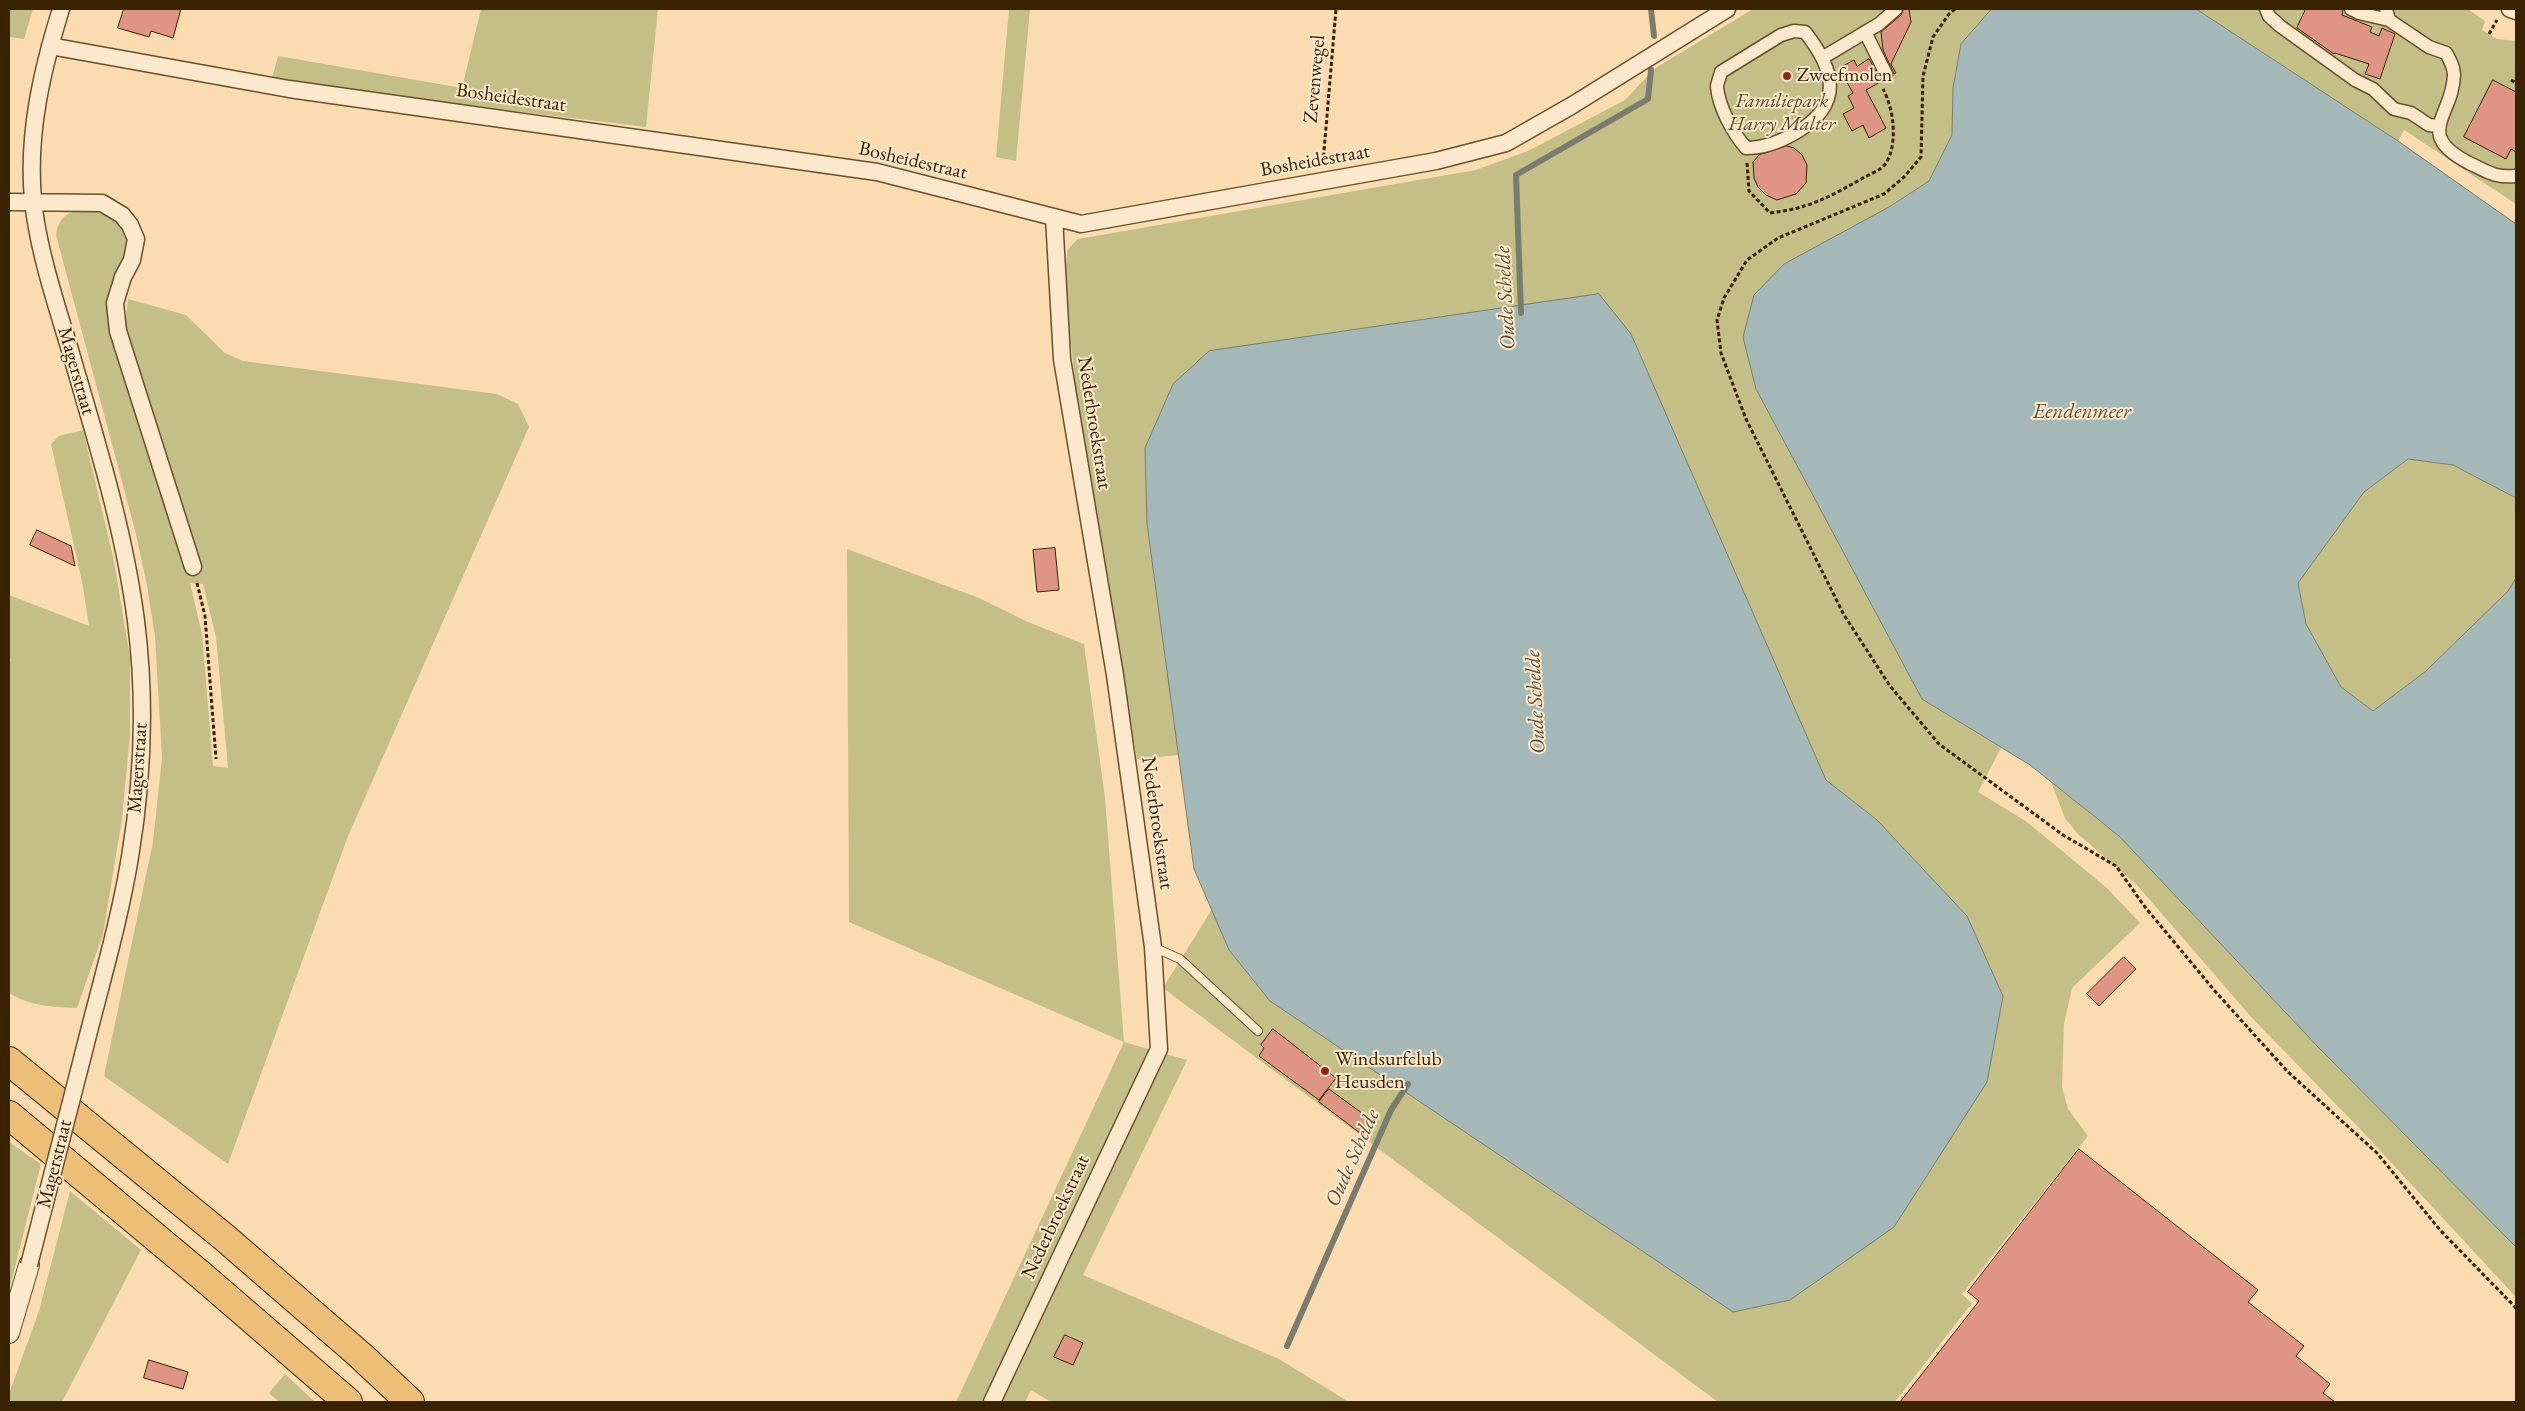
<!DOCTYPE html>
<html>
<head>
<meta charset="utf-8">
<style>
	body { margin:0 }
	#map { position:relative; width:2525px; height:1411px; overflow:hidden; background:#fadcb0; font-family:"EB Garamond",serif }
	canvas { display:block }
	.frame { position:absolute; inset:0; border:10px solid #382200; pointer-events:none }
</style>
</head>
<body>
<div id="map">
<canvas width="2525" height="1411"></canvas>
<div class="frame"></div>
</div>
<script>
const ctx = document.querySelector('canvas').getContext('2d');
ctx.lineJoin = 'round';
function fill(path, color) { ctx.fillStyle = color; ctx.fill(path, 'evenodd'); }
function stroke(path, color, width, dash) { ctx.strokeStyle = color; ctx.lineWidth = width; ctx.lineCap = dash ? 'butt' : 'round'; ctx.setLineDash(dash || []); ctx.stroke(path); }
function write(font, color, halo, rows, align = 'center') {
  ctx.font = font + ' "EB Garamond",serif'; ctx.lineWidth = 4; ctx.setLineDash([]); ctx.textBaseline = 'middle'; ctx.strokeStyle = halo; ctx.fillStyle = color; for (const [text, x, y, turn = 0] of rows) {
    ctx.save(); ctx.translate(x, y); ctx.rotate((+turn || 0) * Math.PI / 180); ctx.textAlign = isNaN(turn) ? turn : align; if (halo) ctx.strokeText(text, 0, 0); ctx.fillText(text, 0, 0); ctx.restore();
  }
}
fill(new Path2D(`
	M9 9H33L24 39 9 37Z
	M481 9H658L646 127 457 104 272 78 278 56 462 88Z
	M1009 9H1030L1016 161 996 157Z
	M1753 9H1992L1961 44 1953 88 1952 135 1929 181 1889 207 1743 337 1756 389 1922 699 2001 748 1978 792 2027 822 2107 888 2140 923 2072 988 2064 1024 2062 1087 2068 1109 2088 1136 1962 1294 1972 1303 1895 1402H1718L1163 988 1212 909 1229 950 1270 1001 1733 1312 1967 916 1877 820 1826 780 1631 334 1147 524 1179 755 1137 759 1075 382 1064 275 1068 249 1078 239 1476 170 1528 151 1625 100 1654 69Z
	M2196 9H2468L2485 21 2482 30 2497 39 2516 41V204L2404 130 2398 141Z
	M101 209 123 223 131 245 119 273 125 327 128 299 186 315 225 353 243 361 497 394 518 404 529 427 348 836 228 1164 104 1076 153 842 162 758 155 636 147 585 135 530 56 235C60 208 79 210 101 209ZM190 583 203 584 216 637 228 768 213 766 202 634Z
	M83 430 114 561 130 658V734L122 819 103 934 77 1008C52 1007 30 1006 9 993V664L11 659 9 658V595L89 626 82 581 51 444 59 436Z
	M2408 459 2453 465 2516 498V578L2508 591 2426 671 2373 711 2341 687 2306 624 2298 583 2364 492Z
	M847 549 979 598 1028 622 1084 644 1105 798 1124 1042 1187 1060 1083 1275 1279 1359 1349 1402H1051L1031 1390 1025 1402H956L1124 1042 849 922Z
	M2051 782 2119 836 2319 1048 2516 1247V1297L2361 1130 2252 1018 2137 885 2077 833 2065 818Z
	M9 1142 41 1164 9 1291Z
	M70 1191 141 1250 62 1402H9V1394L39 1311Z
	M285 1374 315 1402H279L269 1393Z`), '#c3bf87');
const water = new Path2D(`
	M1992 9H2196L2398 141 2516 224V498L2453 465 2408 459 2364 492 2298 583 2306 624 2341 687 2373 711 2426 671 2508 591 2516 578V1247L2319 1048 2119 836 2030 765 1922 699 1756 389 1743 337 1754 295 1784 264 1889 207 1929 181 1952 135 1953 88 1961 44Z
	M1599 294 1631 334 1826 780 1877 820 1967 916 2003 996 1987 1082 1894 1227 1790 1300 1733 1312 1270 1001 1229 950 1194 869 1147 524 1145 448 1173 384 1209 351Z`);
fill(water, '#a5b8b8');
stroke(water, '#797c6e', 1);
stroke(new Path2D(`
	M1651 9 1654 36
	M1521 313 1516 175 1648 99 1651 70
	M1287 1346 1391 1110 1408 1084`), '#797c6e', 6);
const building = new Path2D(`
	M124 9H181L173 38 151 31 149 37 118 28Z
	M1904 9H1909L1911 22 1891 64 1896 73 1894 74 1883 50 1881 32 1901 15Z
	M2306 9H2343L2342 15 2372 27 2370 32 2379 36 2382 28 2395 34 2380 79 2365 74 2369 64 2335 53 2334 54 2297 28Z
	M1869 59 1882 81 1866 90 1886 128 1869 138 1863 125 1852 131 1843 114 1854 108 1848 96 1853 93 1839 68 1854 60 1857 66Z
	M2493 80 2516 92V152L2511 149 2506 159 2464 137Z
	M1787 146 1794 148 1802 155 1807 165 1806 183 1796 194 1777 200 1766 195 1758 187 1754 178 1753 162 1759 155Z
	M37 530 71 546 75 566 30 545Z
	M1055 548 1059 590 1037 592 1033 550Z
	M2124 957 2136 969 2099 1006 2087 994Z
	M1273 1029 1336 1078 1319 1100 1259 1056 1264 1048 1261 1045Z
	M1329 1089 1374 1122 1364 1136 1319 1102Z
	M2079 1149 2258 1290 2248 1302 2304 1346 2296 1356 2330 1384 2323 1393 2335 1402H1900L1979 1301 1968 1292Z
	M1065 1335 1083 1343 1073 1365 1054 1357Z
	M149 1360 188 1372 183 1389 144 1378Z`);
fill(building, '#de9584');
stroke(building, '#382200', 1);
const service = new Path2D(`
	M1153 947 1180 959 1258 1031`);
const pedestrian = new Path2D(`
	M2266 9 2269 16 2280 26 2355 80 2373 89 2394 109 2411 113 2429 125 2438 126
	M2351 9 2359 13 2389 20
	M2386 9 2389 20 2429 47 2446 53C2450 60 2454 67 2454 75 2453 116 2413 134 2469 163 2488 172 2495 178 2516 176
	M1794 31 1805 32C1835 70 1844 104 1797 132 1782 141 1764 148 1746 148 1733 133 1719 108 1717 87 1717 83 1720 77 1721 72L1781 35Z
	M1865 32 1886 74
	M1822 58 1879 24 1896 9`);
const minor = new Path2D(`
	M61 9C42 70 27 134 33 199 37 246 56 304 70 350 96 440 124 528 136 621 146 700 143 779 130 857 119 924 99 990 83 1055
	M2510 9 2516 11
	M50 46 289 89 877 172 1081 224 1436 161 1506 143 1571 106 1727 9
	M9 202 102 203 122 215 130 225 136 239 132 260 123 277 115 303 118 331 193 567
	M992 1402 1159 1049 1153 947 1115 675 1062 359 1054 217`);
const tertiary = new Path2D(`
	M9 1333 29 1265`);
const motorway = new Path2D(`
	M9 1061 225 1238 360 1355 410 1402
	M9 1115 202 1276 348 1402`);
stroke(service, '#68502c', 10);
stroke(pedestrian, '#68502c', 15);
stroke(minor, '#68502c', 19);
stroke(tertiary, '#68502c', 22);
stroke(motorway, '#382200', 30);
stroke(new Path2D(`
	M1955 9 1949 14 1933 37 1923 76 1921 157 1904 177 1884 194 1778 238 1747 260 1724 298 1717 320 1721 353 1746 419 1844 615 1890 686 1939 744 2063 835 2116 866 2145 907 2214 990 2287 1071 2377 1153 2440 1230 2516 1308
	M2489 34 2497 20
	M2511 80 2516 83
	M1323 163 1336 9
	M1747 163 1749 191 1770 213C1811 208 1829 197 1863 178 1870 174 1882 170 1886 163 1898 144 1894 109 1883 89
	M197 583 205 616 216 759`), '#382200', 3, [4, 2.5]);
stroke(service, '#fce8cc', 8);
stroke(pedestrian, '#fce8cc', 12);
stroke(minor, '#fce8cc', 16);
stroke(tertiary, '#fce8cc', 20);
stroke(motorway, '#edbe78', 28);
const minorBridge = new Path2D(`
	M29 1265 83 1055`);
stroke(minorBridge, '#68502c', 19, []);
stroke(minorBridge, '#fce8cc', 16);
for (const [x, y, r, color] of [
	[1787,76,5,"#8f2418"],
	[1325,1071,5,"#8f2418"]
]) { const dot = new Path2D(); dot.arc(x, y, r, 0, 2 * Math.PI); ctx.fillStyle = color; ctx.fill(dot); stroke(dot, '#fce8cc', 2); }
write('20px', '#382200', '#fce8cc', [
	["Zweefmolen",1797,76],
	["Windsurfclub",1335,1060],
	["Heusden",1335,1083]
], 'left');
write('20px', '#382200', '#fce8cc', [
	["Zevenwegel",1315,79,-85],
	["Bosheidestraat",511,98,8],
	["Bosheidestraat",913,161,13],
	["Bosheidestraat",1315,161,-10],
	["Magerstraat",76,371,74],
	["Nederbroekstraat",1094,423,81],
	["Magerstraat",138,768,-86],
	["Nederbroekstraat",1157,823,82],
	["Magerstraat",55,1164,-76],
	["Nederbroekstraat",1056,1217,-65]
]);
write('italic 20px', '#5b4922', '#fce8cc', [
	["Familiepark",1782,102],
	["Harry Malter",1782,125]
]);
write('italic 21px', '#594f37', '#fce8cc', [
	["Oude Schelde",1506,298,-93],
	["Eendenmeer",2082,412],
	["Oude Schelde",1536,702,-93],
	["Oude Schelde",1353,1158,-66]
]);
</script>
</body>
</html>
